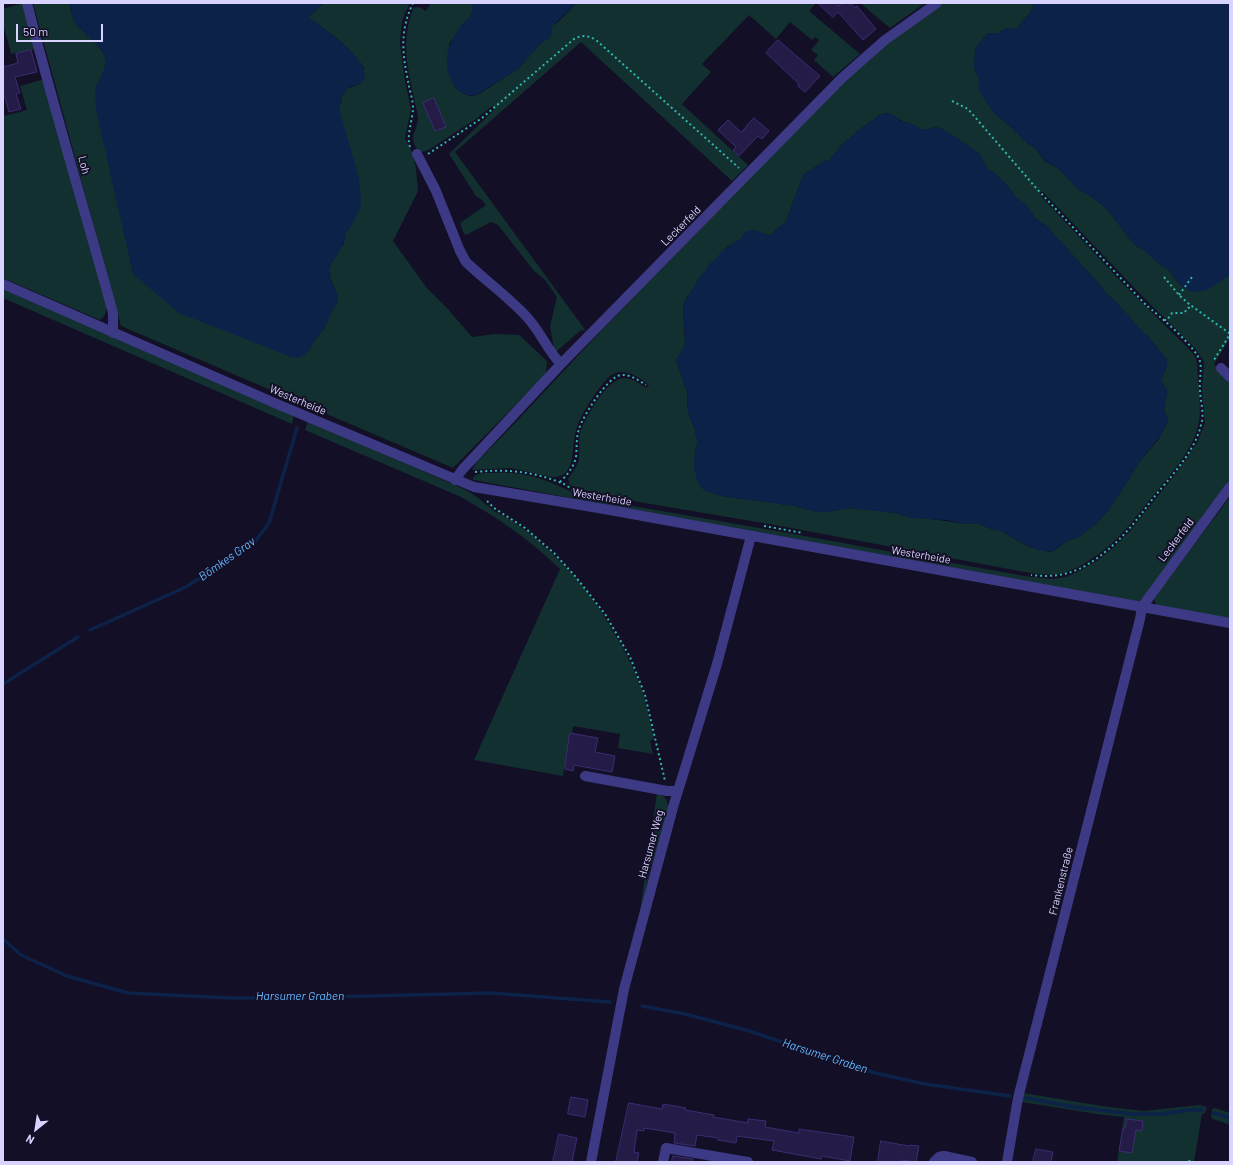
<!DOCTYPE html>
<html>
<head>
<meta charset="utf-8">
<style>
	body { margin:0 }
	#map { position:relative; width:1233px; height:1165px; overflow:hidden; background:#130f26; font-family:Barlow,sans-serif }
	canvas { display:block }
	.frame { position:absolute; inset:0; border:4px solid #d9d4ff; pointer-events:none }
	.north { position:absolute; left:16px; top:1109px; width:40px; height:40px; -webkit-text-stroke:3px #130f26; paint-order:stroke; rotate:210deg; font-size:11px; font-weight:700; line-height:16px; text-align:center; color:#d9d4ff }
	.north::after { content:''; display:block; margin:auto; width:14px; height:18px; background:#d9d4ff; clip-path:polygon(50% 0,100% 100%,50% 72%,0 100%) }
	.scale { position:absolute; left:16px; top:24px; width:87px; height:18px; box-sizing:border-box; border:2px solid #d9d4ff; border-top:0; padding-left:5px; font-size:12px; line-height:14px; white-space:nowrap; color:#d9d4ff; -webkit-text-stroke:3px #130f26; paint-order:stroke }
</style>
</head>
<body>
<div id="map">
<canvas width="1233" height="1165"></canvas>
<div class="frame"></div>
<div class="north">N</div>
<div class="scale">50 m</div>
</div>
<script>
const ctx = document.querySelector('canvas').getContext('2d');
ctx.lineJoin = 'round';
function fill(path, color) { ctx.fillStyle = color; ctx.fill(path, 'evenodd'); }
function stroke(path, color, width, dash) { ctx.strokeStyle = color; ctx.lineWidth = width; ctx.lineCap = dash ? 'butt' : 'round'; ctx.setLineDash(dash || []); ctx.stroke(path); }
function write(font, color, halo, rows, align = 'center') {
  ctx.font = font + ' Barlow,sans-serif'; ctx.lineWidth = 4; ctx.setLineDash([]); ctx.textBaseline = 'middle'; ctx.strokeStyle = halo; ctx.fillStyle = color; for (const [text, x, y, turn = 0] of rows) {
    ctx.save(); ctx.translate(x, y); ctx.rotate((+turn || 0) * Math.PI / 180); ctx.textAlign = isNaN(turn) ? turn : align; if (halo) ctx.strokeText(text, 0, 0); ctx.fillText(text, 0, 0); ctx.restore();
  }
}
fill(new Path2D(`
	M23 3 36 49 16 54 15 53 11 54 3 23V9Z
	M33 3H69C71 9 72 18 76 24 84 34 107 49 106 63 105 72 99 81 95 89L310 350 313 342 324 329 331 312 338 300 337 294 330 277 329 270 331 263 344 243 345 234 351 225 360 206 358 178 339 110 342 96 346 89 359 84 364 68C350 46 328 31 307 17L317 10 323 3H410L405 13 402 22 400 43 405 81 411 109 405 138 413 154 416 169 418 191 393 241 426 287 447 308 472 337 495 334 519 335 547 361 546 374 453 468 121 326Z
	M431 3H473L472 12 469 19 462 25 449 44 454 86 459 91 466 95 472 96 479 94 519 68 542 42 550 38 551 27 554 24 558 22 577 3H816L809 11 860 54 833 77 814 60 818 55 811 50 819 40 815 37 812 40 790 22 776 39 749 15 702 64 711 72 682 104 748 165 732 181 581 42 455 152 586 331 581 330 557 351 554 349 550 326 557 297 545 280 534 271 498 225 491 222 466 235 463 232 460 223 486 205 482 200 476 196 449 154 495 109 492 106 476 119 430 149C426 151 420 154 417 149 408 136 418 130 418 117 417 109 414 101 413 93 406 61 402 40 413 8L419 7 426 11Z
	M860 3H925L890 28Z
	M943 3H1034C1032 14 1023 19 1018 28L1015 29 1007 28 997 34 990 33 987 34 975 49 974 68 980 80 979 90 993 112 1012 128 1028 144 1036 149 1045 161 1059 169 1078 189 1090 196 1106 208 1134 244 1146 252 1162 266 1169 270 1179 284 1189 291 1230 275V338L1214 364 1230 381V482L1140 602 473 480V477C478 473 484 473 491 473 511 471 533 475 552 483 564 488 575 494 587 498L788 533 1024 576 1052 579 1066 577 1081 570 1097 561 1113 548 1129 532 1178 471 1198 441 1205 423 1202 390 1204 361 1193 346 1144 298 1042 191 1039 194 1127 288 1189 349 1196 358 1197 364C1198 382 1203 413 1197 430 1189 456 1165 481 1148 502 1136 517 1124 533 1110 545 1097 556 1081 567 1066 572 1055 576 1041 574 1030 573L775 525 586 493 577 490 570 485 568 479C572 473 578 466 579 458 580 450 578 441 580 433 585 418 606 379 624 378 632 378 640 384 646 388L649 385C640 378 627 369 615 373 604 376 581 415 577 427 570 443 579 479 551 477L511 468 472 470 476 463 514 424 602 330 845 79 902 32ZM887 113 893 115 903 122 910 123 923 130 937 127 946 131 973 149 985 163 987 169 996 174 1010 189 1016 197 1026 205 1035 218 1048 227 1055 236 1059 240 1092 276 1107 294 1117 303 1141 331 1147 335 1167 360V365L1162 378V382L1167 391 1164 411 1168 419 1167 424 1164 428 1159 439 1140 461 1111 507 1097 523 1077 538 1069 540 1053 551 1049 552 1030 547 1012 538 1002 531 992 529 977 523 967 524 901 515 896 513 850 508 825 512H817L795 506 722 496 706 491 694 468 695 450 698 442 696 436 695 428 691 421 688 412 687 392 676 360 685 345 683 305 687 297 692 291 700 276 708 269 710 264 716 259 727 247 741 239 745 232 771 235 775 230 786 222 803 175 823 162 829 160 843 144 859 130 880 115Z
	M45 79 107 306 105 315 100 320 3 278V114L4 116 27 110 20 86Z
	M3 289 294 415 292 424 3 298Z
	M308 421 464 489 477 497 494 511 511 520 532 535 554 555 578 580 601 611 622 646 633 668 643 693 654 738 650 741 653 754 618 748 620 734 573 726 572 734H570L563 776 474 760 560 569C529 539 498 518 461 497L305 430Z
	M1230 497V619L1156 605 1154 598Z
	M657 793C669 796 669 807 668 818L650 870 638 925Z
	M1023 1093 1102 1106 1144 1111 1199 1105 1207 1107 1205 1113 1202 1114 1194 1162H1117L1124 1117 1097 1114 1022 1102Z
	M1215 1108 1230 1113V1125L1213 1119 1211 1117 1212 1109Z`), '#12302f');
fill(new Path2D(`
	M69 3H323L317 10 308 17C319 25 383 67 360 84 358 85 354 85 351 86 342 90 340 100 340 109 340 115 343 123 345 129 351 152 361 176 361 200 361 214 352 222 346 233 344 236 345 241 343 244 339 254 330 260 329 271 329 281 337 289 338 299 333 309 329 319 324 328 322 333 317 336 314 341 312 343 312 347 310 349 306 356 298 359 291 357L179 313 133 274 96 110 95 89 104 69 106 62 105 56 101 49 75 23Z
	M473 3H577L551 27 552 33 550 38 542 42 519 68 478 94C470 97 463 95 456 88 451 82 448 74 447 66 446 49 451 40 461 26 462 24 465 22 467 20 472 15 472 9 473 3Z
	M1034 3H1230V275L1207 290 1198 292 1189 291 1179 284 1169 270 1162 266 1146 252 1134 244 1106 208 1090 196 1078 189 1059 169 1046 161 1036 149 1028 144 1012 128 993 112 979 90 978 86 980 80 974 68 975 49 987 34 990 33 997 34 1007 28 1015 29 1018 28C1023 19 1032 14 1034 3Z
	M887 113 893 115 902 122 910 123 923 130 937 127 946 131 979 153 983 159 987 169 996 174 1010 189 1016 197 1026 205 1035 218 1048 227 1055 236 1059 240 1092 276 1107 294 1117 303 1142 331 1147 335 1167 360V365L1162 378V382L1167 391 1164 411 1168 419 1167 424 1164 428 1162 434 1140 461 1111 507 1097 523 1077 538 1069 540 1052 551H1040L1012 538 1002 531 992 529 977 523 967 524 946 520 911 518 896 513 850 508 825 512H817L795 506 722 496 706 491 701 488 697 480 694 468 695 450 698 442 696 436 695 428 691 421 688 412 687 392 676 360 685 345V341L683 305 700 276 705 272 709 264 716 259 722 251 740 239 745 232 749 230H755L767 235H771L775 230 786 222 803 175 823 162 829 160 843 144 859 130 880 115Z`), '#0c2248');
stroke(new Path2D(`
	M90 630 186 587 254 543 269 523 297 428
	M3 684 78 637
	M3 939 21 955 67 976 128 993 231 998H290L491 993 610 1002
	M642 1006 685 1014 746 1030 875 1073 925 1084 1010 1096
	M1026 1098 1074 1107 1133 1114H1162L1189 1110H1202
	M1214 1113 1230 1118`), '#0c2248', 3.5);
const building = new Path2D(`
	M818 3H836L839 6 843 3H851L855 8 857 6 876 29 863 40 838 12 833 17Z
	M778 40 820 76 805 92 798 86 799 84 766 53Z
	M31 50 37 72 15 77 20 93 16 94 21 109 9 112 5 97H3V67L18 63 16 54Z
	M434 98 446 127 435 131 423 103Z
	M754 118 769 131 762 139 758 136 739 156 733 150 736 147 718 130 728 120 741 132Z
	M570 733 598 738 595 752 615 756 612 772 574 765 573 771 565 769Z
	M571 1097 588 1100 585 1117 568 1114Z
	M629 1103 662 1109 663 1104 686 1108 685 1110 714 1115 713 1117 748 1123V1119L766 1121 765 1127 799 1133V1129L854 1137 850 1161 822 1156 821 1159 772 1150 774 1141 737 1136 736 1143 718 1140V1138L697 1135 695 1146 674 1143 675 1133 644 1128V1131L637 1130 634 1152 639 1153 637 1162H616Z
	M1127 1119 1143 1121 1142 1131 1136 1130 1132 1153 1119 1151 1123 1128H1125Z
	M559 1134 577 1138 572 1162H553Z
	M881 1141 909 1146 910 1145 919 1146 916 1162 901 1160 900 1162H878Z
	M1036 1149 1053 1152 1051 1162H1033Z
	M673 1156 693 1159 692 1162H672Z`);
fill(building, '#241b47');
stroke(building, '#3b2d73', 1);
stroke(new Path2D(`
	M952 101 968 109 1037 189 1146 305C1158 315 1198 348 1200 362 1202 370 1199 380 1200 389 1200 401 1205 414 1201 425 1194 454 1169 478 1151 501 1139 517 1127 533 1111 547 1102 555 1090 564 1079 569 1063 576 1048 577 1031 575
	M410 147C406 136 413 119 413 108 413 99 409 89 408 81 402 52 400 30 413 3
	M428 154 482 118 574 39C582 35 588 35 596 40L739 168
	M1164 277 1179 295 1189 304 1229 333V336L1214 360
	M1179 295 1192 277
	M1164 320H1167L1172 313H1184L1188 308 1193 307
	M475 472C506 469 530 471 559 482 566 484 572 490 578 493
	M560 482C567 475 574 467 576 457 577 447 576 438 579 429 583 416 607 377 621 375 630 374 638 380 646 385
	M487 501 494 508 525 528 554 553 575 576 605 614 630 657 645 695 665 781
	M764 526 803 533
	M1189 1162 1190 1159`), '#2fb8b0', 2, [2, 3]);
stroke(new Path2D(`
	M27 3C53 107 85 210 113 313V333
	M417 154 436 191 460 251 466 262C485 280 507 296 525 315 540 330 547 350 561 364
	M3 284 277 404 474 487 610 510 1230 623
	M1221 368 1230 377
	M455 480 462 470 561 364 842 78 885 40 937 3
	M585 776 667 791H677
	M591 1162 624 989 674 804 717 664 751 536
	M663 1162 666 1148 748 1162
	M934 1162 939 1157 944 1156 972 1162
	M1007 1162 1018 1098 1140 619 1142 607 1230 487`), '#3d3a85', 10);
write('11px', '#d9d4ff', '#130f26', [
	["Loh",84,165,76],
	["Leckerfeld",681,226,-45],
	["Westerheide",298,400,23],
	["Westerheide",602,497,10],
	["Leckerfeld",1176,540,-53],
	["Westerheide",921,555,10],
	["Harsumer Weg",651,844,-75],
	["Frankenstraße",1061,881,-76]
]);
write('italic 12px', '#62b6ff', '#130f26', [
	["Bömkes Grav",227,559,-35],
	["Harsumer Graben",300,996],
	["Harsumer Graben",825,1056,18]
]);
</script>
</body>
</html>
